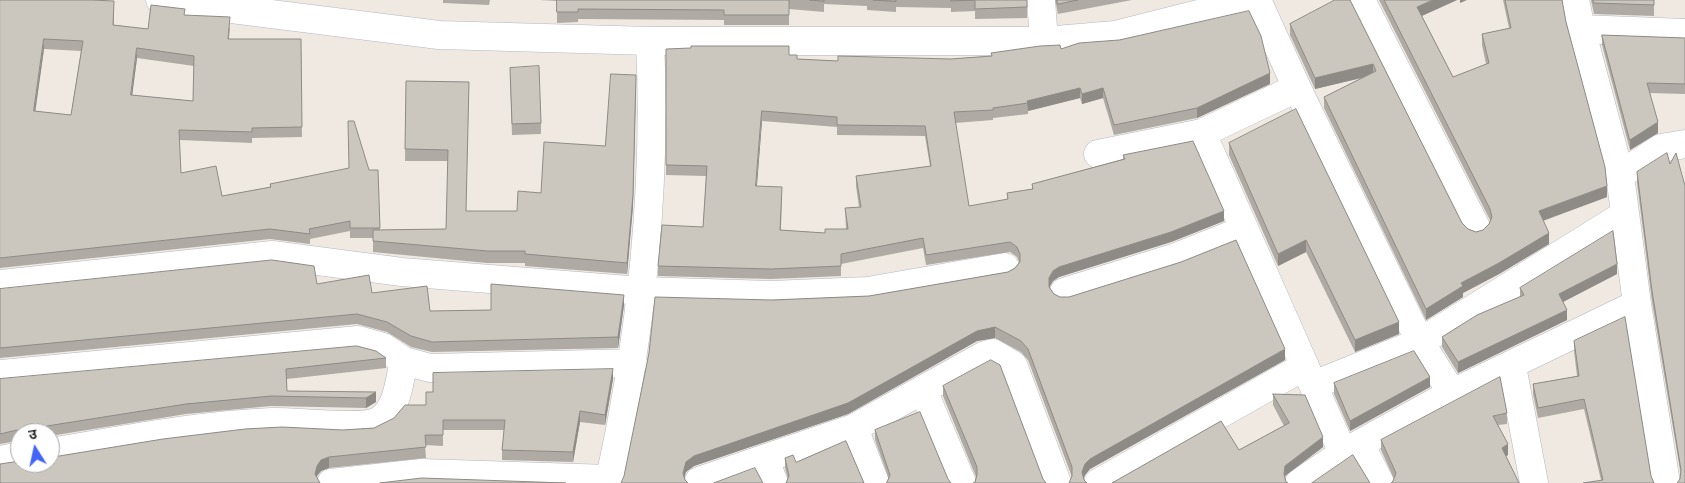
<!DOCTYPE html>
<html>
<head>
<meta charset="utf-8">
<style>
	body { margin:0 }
	#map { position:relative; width:1685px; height:483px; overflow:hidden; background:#efe9e1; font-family:Lato,"Noto Sans Devanagari",sans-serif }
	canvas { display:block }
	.north { position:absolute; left:10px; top:423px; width:50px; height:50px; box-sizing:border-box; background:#fff; border:1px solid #ababab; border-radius:50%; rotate:350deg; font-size:14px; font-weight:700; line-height:20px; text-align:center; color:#2e2e2e }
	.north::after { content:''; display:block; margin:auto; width:18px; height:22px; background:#4264fb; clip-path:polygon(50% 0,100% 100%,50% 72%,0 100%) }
</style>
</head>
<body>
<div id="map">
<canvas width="1685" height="483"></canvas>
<div class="north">उ</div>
</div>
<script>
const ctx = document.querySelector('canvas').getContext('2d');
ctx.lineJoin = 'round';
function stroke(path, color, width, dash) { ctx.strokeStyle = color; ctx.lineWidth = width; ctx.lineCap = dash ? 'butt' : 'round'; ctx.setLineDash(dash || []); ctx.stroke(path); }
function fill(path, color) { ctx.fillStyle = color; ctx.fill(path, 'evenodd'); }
const minor = new Path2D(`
	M160 0 439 35 650 41H1044L1115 35 1254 0
	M1041 0 1044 41
	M1257 0 1297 88 1420 342 1452 393 1343 453 1299 483
	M1361 0 1476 227
	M1575 0 1581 29 1685 33
	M1581 29 1620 175 1637 304 1666 483
	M1202 133 1343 453
	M1098 154 1202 133 1297 88
	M1620 175 1661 148 1685 144
	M0 284 272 255 402 272 641 291 771 295 868 291 1005 267
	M1064 292 1176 257 1244 230
	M1512 366 1534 483
	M0 374 358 340 383 347 404 361 430 368 633 363
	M1314 385 1420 342 1624 215
	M923 390 962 483
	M1452 393 1637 304
	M854 428 875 483
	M1360 444 1380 483
	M50 452C123 440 198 425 272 422 294 421 361 430 378 421 398 410 399 381 404 361
	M0 460 20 456
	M765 460 774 483
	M331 483 421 473 610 479
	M609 483C641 340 657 187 650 41
	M699 483V481L854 428 985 355 993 353 1013 365 1057 483
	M1098 483 1305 366`);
stroke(minor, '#b4b7c1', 29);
stroke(minor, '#fff', 28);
fill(new Path2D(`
	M0 0 114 11V25L148 29 185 15 230 28 229 39H301L302 137 252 138V143L179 140 181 173 222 196 270 187V184L369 170H378L380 230 446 229 448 161H405L406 81 469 82 466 211H517L633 206 627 274 525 266V263H487L373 252V238H350V231L310 239V244L270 239 0 268ZM44 49 81 51 71 115 35 111ZM137 58 194 66 193 101 132 95Z
	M443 0H490L489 5 443 3Z
	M540 0H1027V18L975 19V11L951 12V8L896 7V12L867 10V6L824 4V12L789 9V25H724V20L578 19V22L557 23V1Z
	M1055 0H1132L1058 14Z
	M1350 0 1462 223 1468 229 1476 232 1483 230 1489 224 1490 220 1379 0H1457L1422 16 1453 77 1486 64 1482 45V34L1509 28 1503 0H1562L1566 22 1607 197 1543 221 1549 244 1499 274 1463 293V297L1426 320 1324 108V97L1362 78 1315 89 1290 35V24Z
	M1591 0H1654V16L1594 14Z
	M1602 35 1685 38V94L1650 93 1658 133 1630 150 1602 45Z
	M666 49 789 55 797 59 838 61 951 59 991 56 1061 49 1270 84 1197 118 1114 135 1103 98 1082 104 1080 98 1028 111V114L993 118V120L955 123 969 206 1007 200V193L1032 189V184L1123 159V155L1224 221 1171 242 1059 277 1053 281 1049 287 1054 294 1060 297 1285 360 1090 469 1085 475 1084 478V480L1072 477 1028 360 1021 352 995 338 977 341 848 414 694 466 686 472 621 483 772 300 869 296 1008 272 1015 268 1019 262 1017 257 1010 252 926 265 923 248 841 264V276L771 279 658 276V266L703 227 706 176 666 175ZM762 121 837 127V135L925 136 930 166 856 176V186L859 207 845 208 846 229 825 233 781 230 782 197 757 186Z
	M510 78 541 123V134L512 135Z
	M1229 143 1399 334 1355 352 1306 252 1278 266 1229 155Z
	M1670 164 1685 483 1680 479 1681 476 1652 302 1637 183V172Z
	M1617 274 1563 302 1567 320 1458 373 1442 347V337L1520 297V288Z
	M317 284 372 293 430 311 491 310 624 305 618 348 432 352 411 347 387 332 357 324 0 358V289Z
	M1574 341 1651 476 1601 480 1584 409 1538 418 1533 394V384L1577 376 1574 351Z
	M386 358V368L287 379V391L376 392V402L366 408 271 406 186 414 50 436V433H20V441H17L0 444V379Z
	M613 379 605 425 580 422 573 462 502 460V450L504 430H443V446L425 445 426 458 329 468 321 471 317 476 319 482 53 457 343 430 374 428 426 405 433 392Z
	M1334 383 1430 387 1350 431 1334 394Z
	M943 386 1043 479 975 482 976 477 943 396Z
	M1273 394 1323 447 1285 476V478L1286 482 1239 450 1284 426 1273 405Z
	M1507 413V424L1498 425 1508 455 1506 456 1393 481 1394 479 1381 450V440Z
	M875 430 948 479 887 482 889 479 875 440Z
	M785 458 796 462 788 479 785 468Z`), '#afaba4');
fill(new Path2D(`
	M1433 0H1457L1417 18V7Z
	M1460 0H1467L1460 3Z
	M44 39V49L34 121V111Z
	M137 48V58L131 105V95Z
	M1373 64V75L1315 89V78Z
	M1270 73V84L1197 118V108Z
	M636 87 633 206 627 274V263Z
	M1080 88V98L1028 111 1027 101Z
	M1103 88V98L1082 104V94Z
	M762 111V121L756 196V186Z
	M1658 122V133L1630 150V140Z
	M1607 186V197L1539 222V211Z
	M1224 211V221L1171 242 1059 277 1053 281 1049 288V278L1053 271 1059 267Z
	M1549 233V244L1499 274 1463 293V297L1426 320V309L1461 283Z
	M1306 240V252L1278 266V254Z
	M1617 264V274L1559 304V294Z
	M624 295V305L618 348V337Z
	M1567 310V320L1458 373V362Z
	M1399 322V334L1355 352V340Z
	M995 327V338L977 341 848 414 694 466 686 472 683 483V473L686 462 694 456 977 331Z
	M1285 349V360L1090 469 1085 475 1082 482V472L1085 464 1090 459Z
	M613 369V379L605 425V415Z
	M1430 377V387L1350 431V421Z
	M376 392V402L366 408V398Z
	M580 411V422L573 462V452Z
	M47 426V433H38L40 430Z
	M1323 437V447L1285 476 1284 483V474L1285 466Z
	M1508 444V455L1502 458V448Z
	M329 457V468L321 471 317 476 315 483V474L317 466 321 460Z`), '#8e8b86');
const building = new Path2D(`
	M0 0H91L114 1 113 25 148 29 151 5 185 9 184 15 230 17 228 39H301L302 127 252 128V132L179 130 181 173 216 166 222 196 271 187 270 184 349 168 348 121H354L369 170H378L380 228H350V221L309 229 310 234 270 229 0 258ZM44 39 83 41 71 115 34 111ZM137 48 194 56 193 101 131 95Z
	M557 0H789V15H724V10L578 9V12H557Z
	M810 0H824V1Z
	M873 0H896V1Z
	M951 0H1027V7L975 9V0L951 1Z
	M1057 0H1078L1058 4Z
	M1335 0H1350L1462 223 1468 229 1476 232 1483 230 1489 224 1492 217 1490 209 1384 0H1433L1417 7 1453 77 1489 63 1482 34 1511 28 1505 0H1562L1566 22 1605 167 1607 186 1539 211 1549 233 1499 263 1461 283 1463 286 1426 309 1324 97 1376 71 1373 64 1315 78 1290 24Z
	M1593 0H1654V5L1594 3Z
	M1249 11 1261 36 1270 73 1197 108 1114 125 1103 88 1082 94 1080 88 1027 101 1028 103 993 108V110L954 112 969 206 1008 199 1007 193 1033 189 1032 184 1125 159 1123 155 1193 141 1224 211 1171 232 1059 267 1053 271 1049 278V287L1054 294 1060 297H1069L1181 262 1236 240 1285 349 1090 459 1085 464 1082 472 1084 480 1087 483H1069L1072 476V467L1028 349 1021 341 995 327 977 331 848 403 694 456 686 462 683 473 685 480 688 483H621L624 476 649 353 655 297 772 300 869 296 1008 272 1015 268 1020 262V254L1017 247 1010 242 926 255 923 238 841 254V266L771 269 658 266 662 225 703 227 707 166 666 165V49L691 48V46H789V55H797V59L838 61V56L951 59 992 56 991 53 1040 46 1060 45 1061 49 1079 43 1119 40ZM762 111 837 117V125L925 126 931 166 856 176 861 207 845 208 848 229H825V233L780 230 782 187 756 186Z
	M1602 35 1685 38V84L1647 83 1658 122 1630 140Z
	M539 66 541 123 512 124 510 68Z
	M611 74 636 75 633 195 627 263 525 254V251H487L373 241V230L446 229 448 150 405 149 406 81 469 82 466 211H517L518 191 541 193 544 142 605 146Z
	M1296 109 1399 322 1355 340 1306 240 1278 254 1229 143Z
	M1667 153 1670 164 1676 153 1685 186V483H1677L1680 479 1681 470 1652 291 1637 172Z
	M1613 231 1617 264 1559 294 1567 310 1458 362 1442 337 1477 315 1524 295 1520 288Z
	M272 260 314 266 317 284 369 275 372 293 427 286 430 311 491 310V284L624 295 618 337 432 342 411 336 387 322 357 314 0 348V289Z
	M1625 317 1651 476 1654 483H1583L1603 480 1584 399 1538 408 1533 384 1579 376 1574 341Z
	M357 346 376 351 386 358 286 369 287 391 376 392 366 398 271 396 186 404 47 426 40 430 38 433H27L25 431 17 430 0 434V379Z
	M1414 351 1430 377 1350 421 1334 383Z
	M991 360 1000 365 1043 479 1046 483H973L975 482 977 475V467L943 386Z
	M613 369 605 415 580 411 573 452 502 450 505 420H443V435H425L426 447 329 457 321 460 317 466 315 474 320 483H0V464L20 461V463H50V457H53L163 439 245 429 282 427 343 430 374 428 394 418 405 405H426V392H433V373Z
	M1500 377 1507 413 1493 416 1508 444 1502 448 1519 483H1391L1393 481 1396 473 1381 440Z
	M1273 394 1305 395 1323 437 1285 466 1284 474 1286 482 1288 483H1112L1221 421 1239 450 1289 423Z
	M920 412 948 479 951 483H886L887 482 890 475 875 430Z
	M846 441 864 483H786L789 476 785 458 793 455 796 462Z
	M1353 455 1370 483H1312Z
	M755 468 763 483H714Z
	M422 478 566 483H380Z`);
fill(building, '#cbc7bf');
stroke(building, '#8e8b86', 1);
</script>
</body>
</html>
